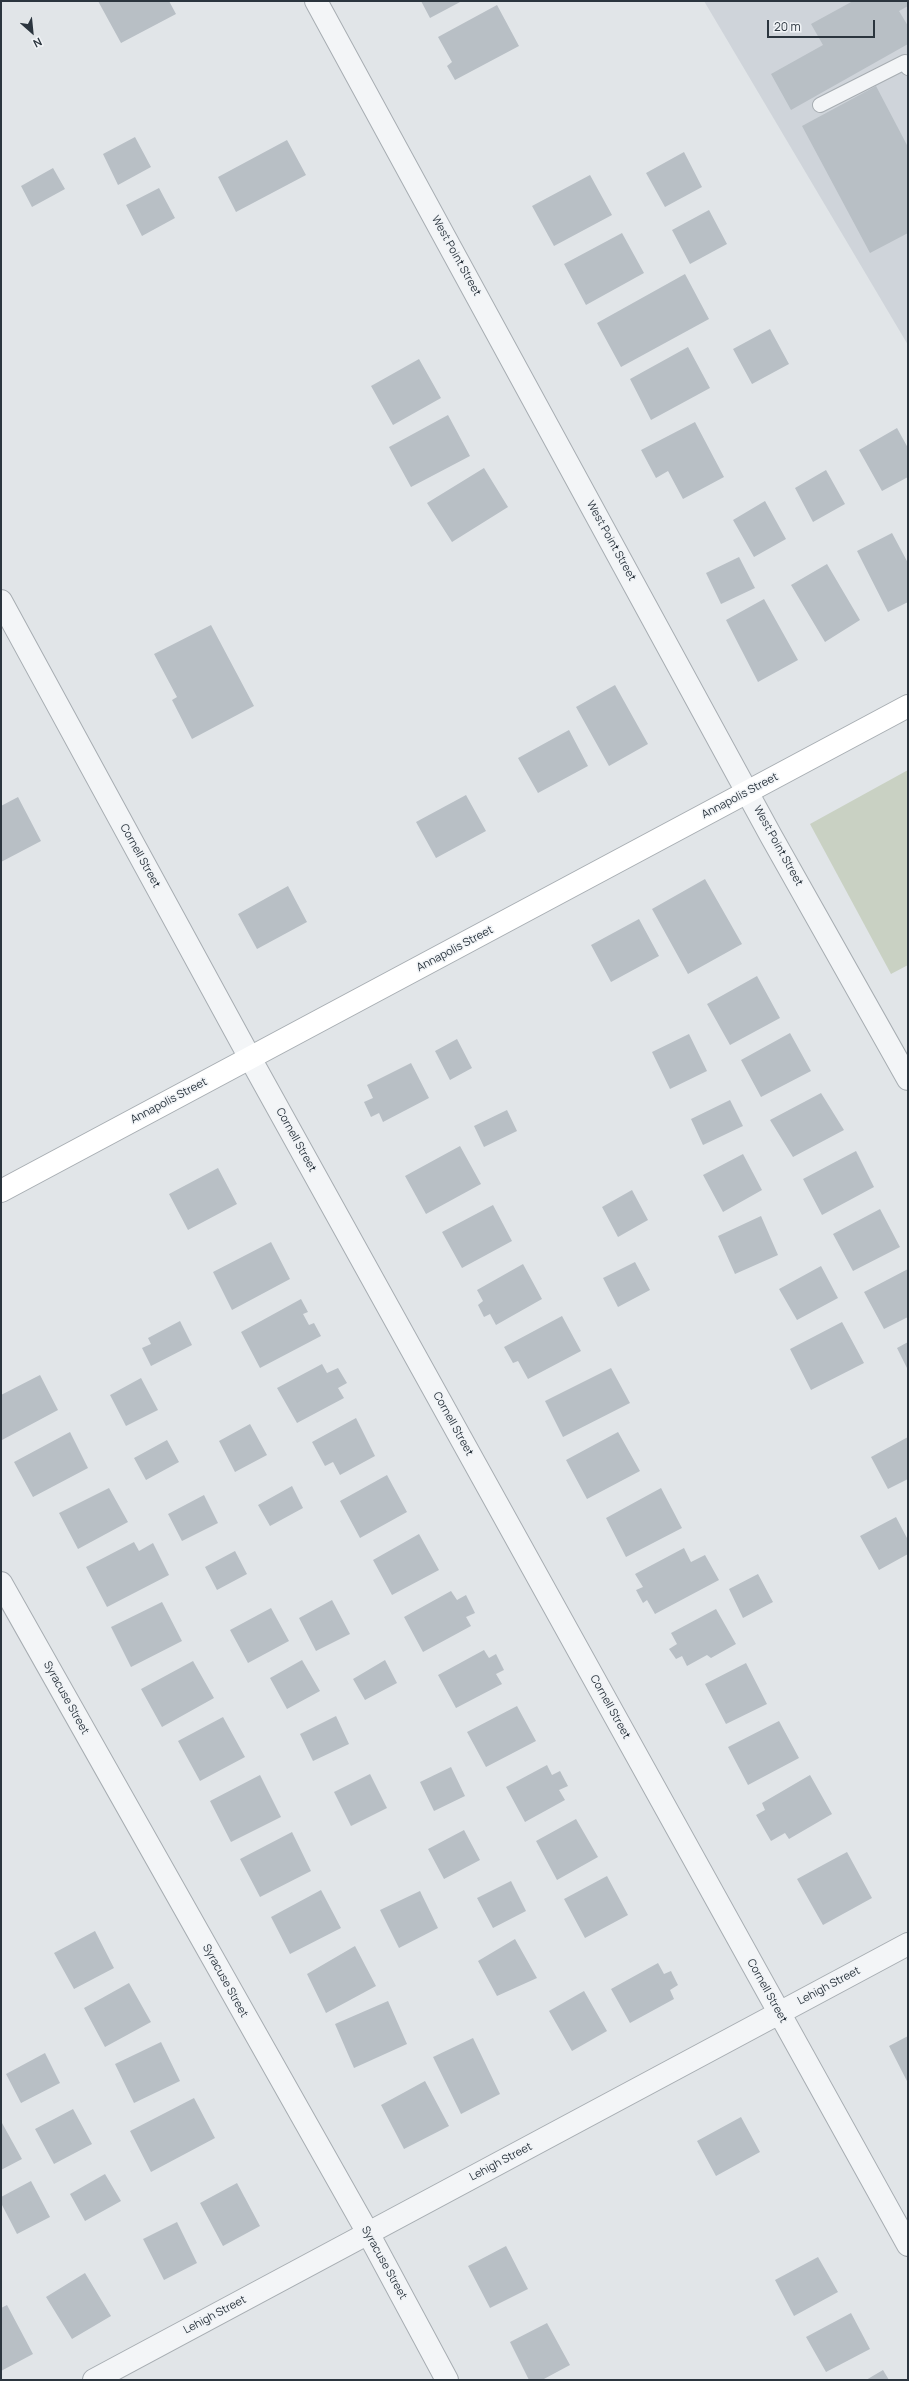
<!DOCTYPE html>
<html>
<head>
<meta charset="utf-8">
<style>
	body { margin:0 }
	#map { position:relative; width:909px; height:2381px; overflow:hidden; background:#e1e5e8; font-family:Manrope,sans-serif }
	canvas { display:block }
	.frame { position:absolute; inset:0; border:2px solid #2b353e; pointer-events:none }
	.north { position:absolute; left:12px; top:12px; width:40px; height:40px; -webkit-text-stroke:3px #f0f3f6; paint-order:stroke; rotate:153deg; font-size:11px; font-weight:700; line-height:16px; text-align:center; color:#2b353e }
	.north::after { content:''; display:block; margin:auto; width:14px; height:18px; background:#2b353e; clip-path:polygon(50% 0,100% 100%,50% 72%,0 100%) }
	.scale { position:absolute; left:767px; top:20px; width:108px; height:18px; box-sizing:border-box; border:2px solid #2b353e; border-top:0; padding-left:5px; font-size:12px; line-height:14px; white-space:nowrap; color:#2b353e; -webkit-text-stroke:3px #f0f3f6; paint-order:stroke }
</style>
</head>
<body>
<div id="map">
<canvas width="909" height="2381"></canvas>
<div class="frame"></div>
<div class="north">N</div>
<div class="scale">20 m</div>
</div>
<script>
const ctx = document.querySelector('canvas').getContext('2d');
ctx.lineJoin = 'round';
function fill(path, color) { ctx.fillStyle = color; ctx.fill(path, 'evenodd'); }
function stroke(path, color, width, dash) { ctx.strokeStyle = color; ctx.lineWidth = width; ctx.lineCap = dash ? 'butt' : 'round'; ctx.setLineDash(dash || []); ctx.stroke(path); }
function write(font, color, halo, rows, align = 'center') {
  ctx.font = font + ' Manrope,sans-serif'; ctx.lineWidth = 3; ctx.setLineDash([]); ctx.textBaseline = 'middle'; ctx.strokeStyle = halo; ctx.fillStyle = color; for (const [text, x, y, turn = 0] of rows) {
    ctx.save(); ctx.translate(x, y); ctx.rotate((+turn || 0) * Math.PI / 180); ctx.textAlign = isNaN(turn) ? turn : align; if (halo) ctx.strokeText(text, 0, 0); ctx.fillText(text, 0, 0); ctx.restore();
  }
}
fill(new Path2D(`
	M704 1H908V345Z`), '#cfd4da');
fill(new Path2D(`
	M908 770V965L891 974 810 824Z`), '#c9d1c3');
fill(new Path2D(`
	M98 1H169L176 14 121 43Z
	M421 1H462L430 18Z
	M853 1H908V6L899 11 908 26V44L791 110 771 74 823 45 811 24Z
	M497 5 519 46 455 80 447 66 452 62 438 37Z
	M876 86 908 147V233L870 253 802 126Z
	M135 137 151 167 118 185 103 154Z
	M287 140 306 175 236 212 218 177Z
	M684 152 702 187 665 207 646 173Z
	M53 168 65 189 32 207 21 186Z
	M590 175 612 215 554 246 532 206Z
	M159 188 175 218 142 236 126 205Z
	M709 210 727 244 690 264 672 230Z
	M622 233 644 273 586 305 564 264Z
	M685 274 709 319 621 367 597 323Z
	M770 329 789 364 752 384 733 349Z
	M688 347 710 388 651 420 630 379Z
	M419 359 441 398 393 425 371 386Z
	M448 415 470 456 411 487 389 447Z
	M695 422 724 477 683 499 668 471 656 478 641 450Z
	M897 428 908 448V477L882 491 859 450Z
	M484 468 508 507 452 542 427 503Z
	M826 470 845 504 813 522 795 488Z
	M765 501 786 539 754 557 733 520Z
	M892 533 908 563V602L888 612 857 551Z
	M739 557 755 588 721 604 706 573Z
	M827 564 860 620 825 642 791 585Z
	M764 599 798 660 758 682 726 620Z
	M211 625 254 706 192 739 172 700 177 697 154 654Z
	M615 685 648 744 609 766 576 707Z
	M569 730 588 766 538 793 518 758Z
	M466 795 486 831 436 858 416 822Z
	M18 797 41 841 1 862V806Z
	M705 879 742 944 688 974 652 909Z
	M288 886 307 922 257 949 238 914Z
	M639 919 659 956 611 982 591 945Z
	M757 976 780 1018 730 1045 707 1004Z
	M790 1033 811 1071 761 1097 741 1060Z
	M689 1034 707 1071 670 1089 652 1052Z
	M457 1039 472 1068 450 1080 435 1051Z
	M411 1063 429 1098 383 1122 379 1113 371 1117 364 1102 373 1098 367 1085Z
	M821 1093 844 1130 793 1157 770 1120Z
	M730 1100 743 1126 703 1145 691 1119Z
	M507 1110 517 1131 484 1147 474 1126Z
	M460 1146 481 1184 426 1214 405 1176Z
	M856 1151 874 1187 822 1215 803 1179Z
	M743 1154 762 1190 723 1212 703 1175Z
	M218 1168 237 1204 188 1230 169 1194Z
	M632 1190 648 1220 618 1237 602 1207Z
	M493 1205 512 1241 462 1268 442 1232Z
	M880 1209 900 1247 853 1271 833 1234Z
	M761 1216 778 1255 735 1274 718 1236Z
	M271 1242 290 1279 232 1310 213 1272Z
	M635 1262 650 1290 618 1307 603 1278Z
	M523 1264 542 1299 496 1325 490 1314 484 1317 478 1305 483 1301 477 1290Z
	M821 1266 838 1298 797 1320 779 1289Z
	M908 1269V1317L884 1329 864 1292Z
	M301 1299 308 1312 303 1314 309 1325 314 1323 321 1336 260 1368 241 1332Z
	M562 1316 581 1351 528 1379 518 1361 513 1363 504 1347Z
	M180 1321 192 1345 151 1366 142 1348 151 1344 148 1338Z
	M842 1322 864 1363 811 1390 790 1349Z
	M908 1342V1370L897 1348Z
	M322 1364 327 1373 338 1368 347 1383 338 1388 344 1398 297 1423 277 1388Z
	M611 1368 630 1403 563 1437 545 1401Z
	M40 1375 58 1410 2 1440 1 1395Z
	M141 1378 158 1410 126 1426 110 1395Z
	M356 1418 375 1456 340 1475 333 1462 325 1466 312 1442Z
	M250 1424 267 1455 235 1472 219 1441Z
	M70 1432 88 1468 33 1497 14 1462Z
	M618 1432 640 1471 587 1499 566 1460Z
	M908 1437V1479L888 1489 871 1457Z
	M167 1440 179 1462 146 1480 134 1458Z
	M387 1475 407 1512 360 1538 340 1501Z
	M292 1486 303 1508 270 1526 258 1505Z
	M109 1488 128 1522 78 1549 59 1513Z
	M661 1488 682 1528 626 1557 606 1518Z
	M204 1495 218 1523 182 1541 168 1514Z
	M896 1517 908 1540V1554L879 1570 860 1536Z
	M419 1534 439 1570 392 1595 373 1560Z
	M134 1542 139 1551 153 1543 169 1575 107 1607 86 1567Z
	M684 1548 691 1562 705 1555 719 1580 655 1614 647 1600 643 1603 636 1590 643 1587 635 1574Z
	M235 1551 247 1574 217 1590 205 1567Z
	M758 1574 773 1602 743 1618 729 1589Z
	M451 1591 457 1600 466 1595 475 1613 466 1617 471 1626 423 1652 404 1617Z
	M332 1600 350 1634 316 1651 299 1618Z
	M162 1602 182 1641 131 1667 111 1627Z
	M271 1608 289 1641 248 1663 230 1630Z
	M716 1609 736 1644 711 1658 707 1655 687 1666 682 1656 676 1659 669 1649 677 1644 671 1633Z
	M484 1650 489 1658 496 1654 504 1670 496 1674 502 1684 456 1708 438 1675Z
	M302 1660 320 1691 287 1709 270 1678Z
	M385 1660 397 1683 365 1700 353 1679Z
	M193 1661 214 1698 162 1727 141 1689Z
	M746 1663 767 1704 726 1724 705 1684Z
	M517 1706 536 1741 486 1767 467 1732Z
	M336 1716 349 1744 313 1761 300 1734Z
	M223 1717 245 1757 200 1781 178 1741Z
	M779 1721 799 1758 748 1785 728 1747Z
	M547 1765 552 1775 560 1771 568 1786 559 1790 565 1800 525 1822 506 1787Z
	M451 1767 465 1796 434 1811 420 1782Z
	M370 1774 387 1808 351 1826 334 1792Z
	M260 1775 281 1817 231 1842 210 1801Z
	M810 1775 832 1814 789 1839 785 1833 771 1841 756 1815 765 1810 762 1803Z
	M576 1819 598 1857 557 1880 536 1841Z
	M464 1830 480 1860 444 1879 428 1849Z
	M292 1832 311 1871 260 1897 240 1859Z
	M847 1852 872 1898 823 1925 797 1879Z
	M607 1876 628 1915 585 1938 564 1899Z
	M511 1881 526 1911 493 1928 477 1898Z
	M321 1890 341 1928 290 1954 271 1917Z
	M420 1891 438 1928 399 1948 380 1910Z
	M95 1931 114 1968 74 1989 54 1953Z
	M515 1939 537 1978 497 1996 478 1961Z
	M355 1946 376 1986 326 2013 307 1974Z
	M658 1963 664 1974 671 1971 678 1985 670 1990 674 1999 630 2023 611 1989Z
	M129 1983 151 2022 105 2047 84 2008Z
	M584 1991 607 2031 572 2051 549 2011Z
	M388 2001 407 2044 354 2068 335 2024Z
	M908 2036V2083L889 2046Z
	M473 2038 500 2094 461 2114 433 2057Z
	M161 2042 180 2081 134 2103 115 2064Z
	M45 2053 60 2083 21 2103 6 2074Z
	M425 2081 449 2126 404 2149 381 2105Z
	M194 2098 215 2138 151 2172 130 2131Z
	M73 2109 92 2144 54 2164 35 2129Z
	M741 2117 760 2152 716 2176 697 2141Z
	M2 2123 22 2159 1 2170V2124Z
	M105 2174 121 2201 85 2221 70 2194Z
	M31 2181 50 2217 17 2234 1 2203V2197Z
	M237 2183 260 2226 223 2246 200 2203Z
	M177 2222 197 2263 164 2280 143 2239Z
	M506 2246 528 2289 490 2308 468 2266Z
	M818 2257 838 2292 794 2316 775 2280Z
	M85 2273 111 2316 72 2339 46 2297Z
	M7 2305 33 2354 1 2371V2308Z
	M851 2313 870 2349 826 2372 806 2337Z
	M547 2323 570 2365 542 2380H529L510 2342Z
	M883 2370 889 2380H866Z`), '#b8bfc5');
const lane = new Path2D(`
	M820 105 905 62 908 68`);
const street = new Path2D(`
	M316 1 771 836 908 1079
	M1 601 250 1058 908 2245
	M1 1583 368 2233 447 2380
	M94 2380 908 1944`);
const secondary = new Path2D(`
	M1 1191 908 706`);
stroke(lane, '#a7adb2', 16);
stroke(street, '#a7adb2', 24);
stroke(secondary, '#a7adb2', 24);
stroke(lane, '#f3f5f7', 14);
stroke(street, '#f3f5f7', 22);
stroke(secondary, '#fff', 22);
write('11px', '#2b353e', '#f0f3f6', [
	["West Point Street",456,256,61],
	["West Point Street",611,541,61],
	["Annapolis Street",740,796,-28],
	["West Point Street",778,846,61],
	["Cornell Street",140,856,61],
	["Annapolis Street",455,949,-28],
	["Annapolis Street",169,1101,-28],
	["Cornell Street",296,1140,61],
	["Cornell Street",453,1424,61],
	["Syracuse Street",66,1698,61],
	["Cornell Street",610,1707,61],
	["Syracuse Street",225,1981,61],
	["Lehigh Street",829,1986,-28],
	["Cornell Street",767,1991,61],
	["Lehigh Street",501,2162,-28],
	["Syracuse Street",384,2263,61],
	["Lehigh Street",215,2315,-28]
]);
</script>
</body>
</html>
